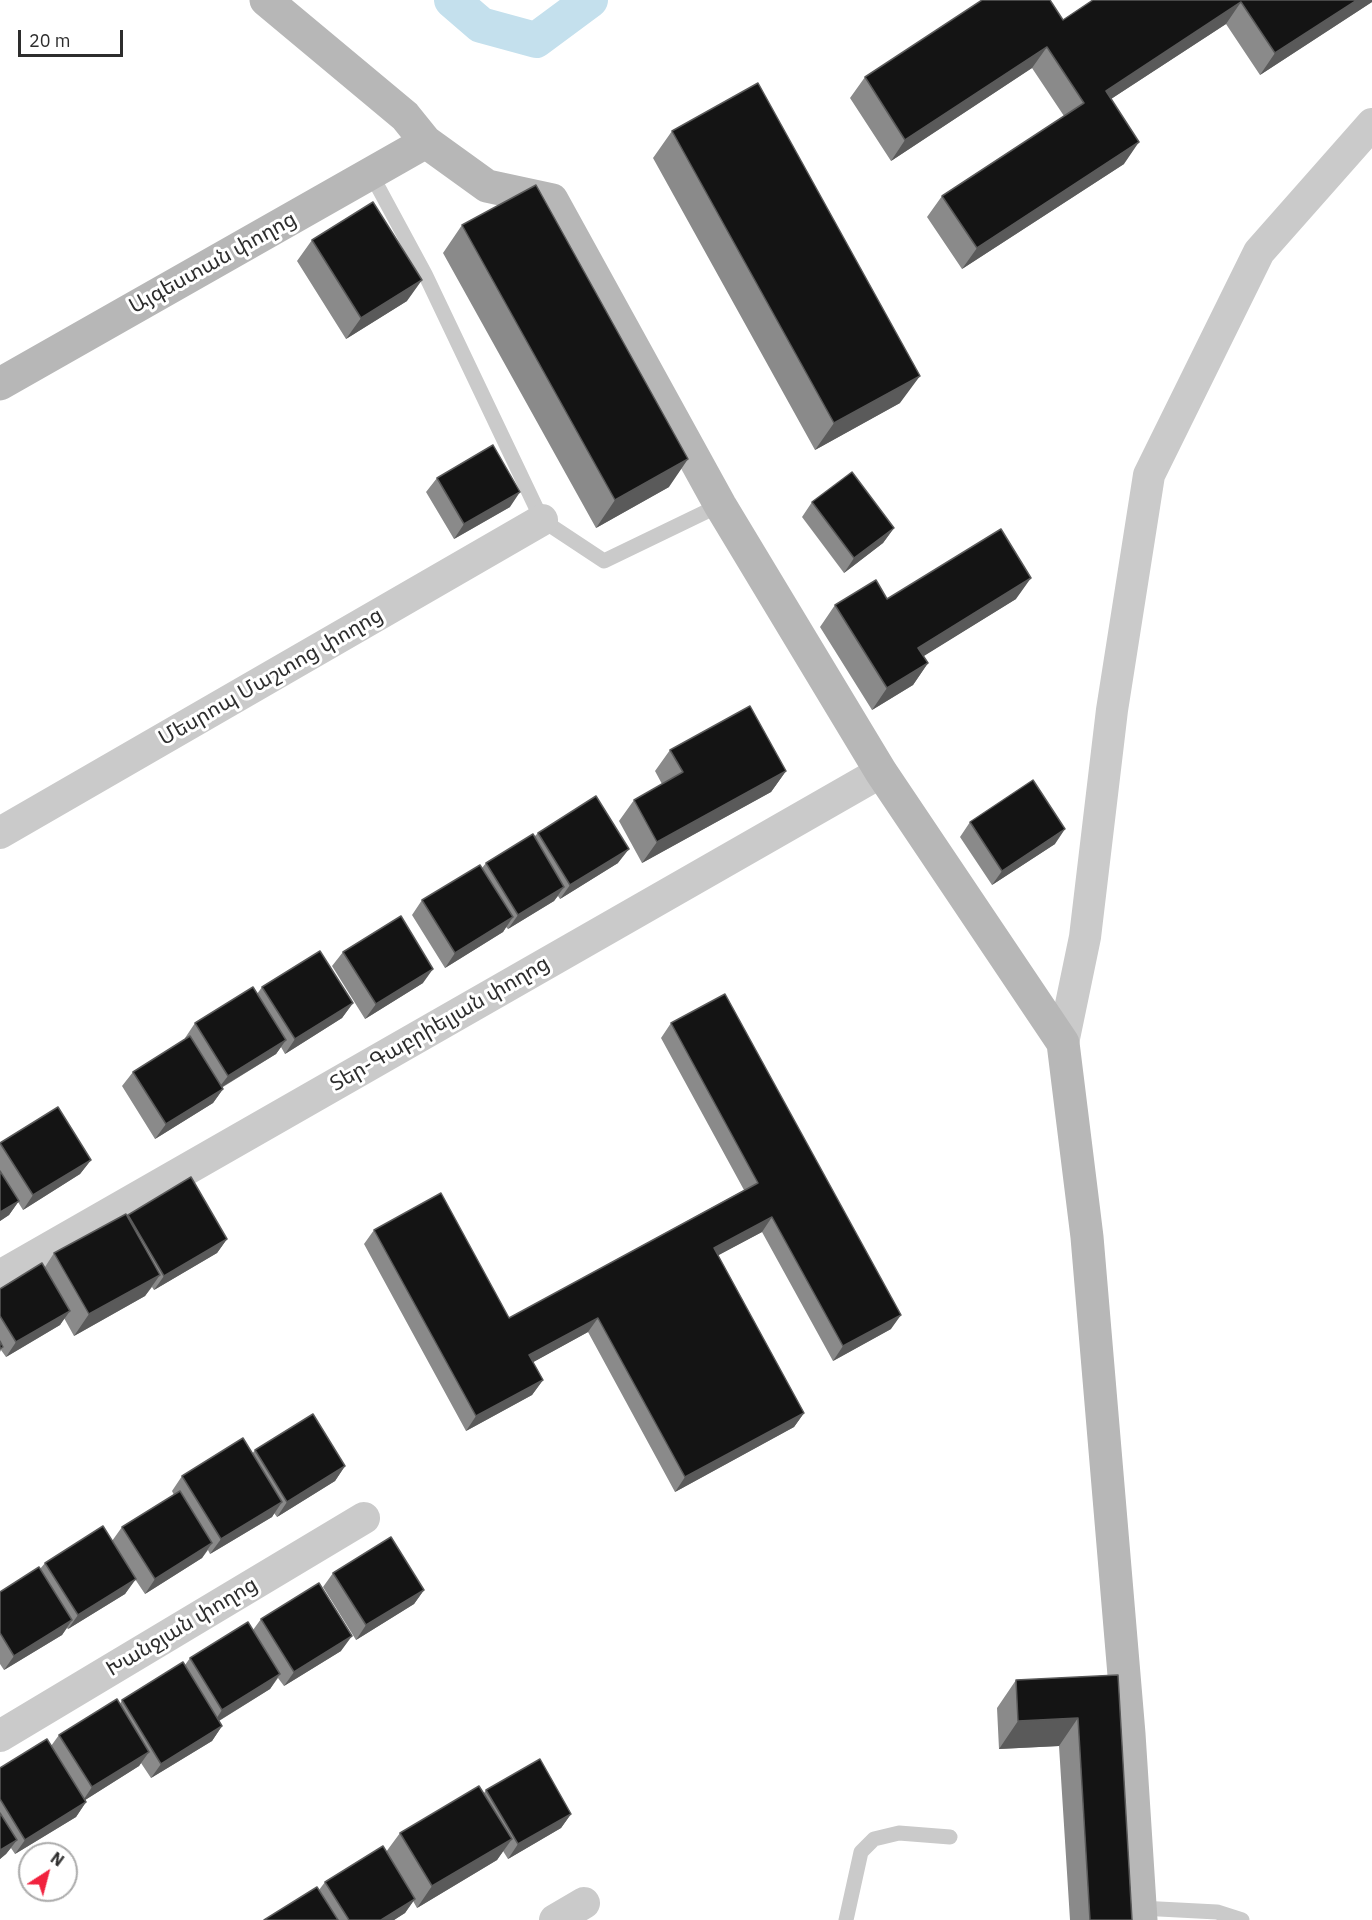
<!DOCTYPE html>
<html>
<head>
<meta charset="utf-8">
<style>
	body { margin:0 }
	#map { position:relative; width:1372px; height:1920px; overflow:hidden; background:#fff; font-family:"IBM Plex Sans",sans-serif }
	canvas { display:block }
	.north { position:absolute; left:18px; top:1842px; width:60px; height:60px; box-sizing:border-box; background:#fff; border:2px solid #ababab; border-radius:50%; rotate:36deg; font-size:16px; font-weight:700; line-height:24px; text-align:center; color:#2d2d2d }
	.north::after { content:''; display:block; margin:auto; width:21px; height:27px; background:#f1223e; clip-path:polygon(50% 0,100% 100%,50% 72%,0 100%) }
	.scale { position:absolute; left:18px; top:30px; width:105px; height:27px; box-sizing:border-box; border:3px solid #2d2d2d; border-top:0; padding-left:8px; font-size:18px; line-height:21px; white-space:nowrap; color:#2d2d2d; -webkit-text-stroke:4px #fff; paint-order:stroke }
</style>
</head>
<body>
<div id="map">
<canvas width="1372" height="1920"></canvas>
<div class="north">N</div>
<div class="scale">20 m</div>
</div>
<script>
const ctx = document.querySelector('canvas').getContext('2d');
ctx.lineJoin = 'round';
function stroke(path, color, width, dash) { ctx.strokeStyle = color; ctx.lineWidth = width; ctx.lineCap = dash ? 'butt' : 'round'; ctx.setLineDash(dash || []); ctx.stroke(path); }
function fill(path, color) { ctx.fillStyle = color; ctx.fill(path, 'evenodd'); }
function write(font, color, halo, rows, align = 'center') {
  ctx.font = font + ' "IBM Plex Sans","Noto Sans Armenian",sans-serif'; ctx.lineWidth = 6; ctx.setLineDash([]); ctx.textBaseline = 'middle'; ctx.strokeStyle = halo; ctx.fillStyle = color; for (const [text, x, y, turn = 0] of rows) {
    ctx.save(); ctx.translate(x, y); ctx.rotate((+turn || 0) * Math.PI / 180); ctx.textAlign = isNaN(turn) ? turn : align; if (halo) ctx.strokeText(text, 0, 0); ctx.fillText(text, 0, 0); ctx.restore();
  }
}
stroke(new Path2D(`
	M452 0 481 25 536 40 590 0`), '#c4e0ed', 36);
stroke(new Path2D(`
	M371 174 425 274 542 520 604 561 720 505
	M1140 1908 1217 1912 1242 1920
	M846 1920 861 1852 874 1839 899 1833 950 1837`), '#cacaca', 15);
stroke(new Path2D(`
	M0 833 542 520
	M1063 1043 1085 937 1112 710 1149 475 1259 252 1372 124
	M0 1276 881 772
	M0 1736 364 1518
	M555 1920 584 1903`), '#cacaca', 32);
stroke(new Path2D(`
	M266 0 405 116 426 142 487 186 552 200 720 505 881 772 1063 1043 1087 1237 1129 1734 1141 1920
	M0 384 426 142`), '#b7b7b7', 33);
fill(new Path2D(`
	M1093 0H1372V2L1260 75 1226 24 1111 99 1124 164 962 269 927 217 942 196 1064 116 1032 68 891 161 850 98 865 77 1063 20Z
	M672 131 900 403 815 450 653 158Z
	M462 225 669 487 596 528 443 253Z
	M312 240 407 301 346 339 297 261Z
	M437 478 510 507 454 539 426 492Z
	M812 502 894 528 883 543 844 573 802 517Z
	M887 599H1016L923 656 928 663 913 685 872 710 820 627 835 605Z
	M670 750 786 771 771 792 642 863 619 821 634 800 662 784 655 771Z
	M970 822 1055 844 992 885 960 837Z
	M538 833 618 863 560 899 558 896 554 901 508 929 506 927 503 932 445 968 412 915 422 900 482 868 486 863 534 837Z
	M343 952 423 983 365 1019 332 966Z
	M262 987 353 1003 342 1018 285 1054 281 1047 276 1054 223 1087V1089L213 1103 155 1139 122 1086 133 1072 185 1039V1038L195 1023 257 994Z
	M671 1023 891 1329 833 1361 762 1232 718 1255 804 1413 794 1427 675 1492 588 1332 533 1362 543 1380 532 1395 466 1431 364 1244 374 1230 509 1318 744 1190 661 1038Z
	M0 1143 91 1160 80 1174 23 1210 18 1202 9 1215 0 1221Z
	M128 1215 227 1239 217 1253 154 1290 152 1287 145 1296 74 1336 64 1318 60 1325 6 1357 1 1350 0 1352V1289L45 1267 54 1253Z
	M255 1450 345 1466 335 1481 277 1517 274 1513 272 1517 210 1554 208 1550 202 1558 145 1594 135 1579 125 1594 68 1629 67 1628 62 1635 4 1670 0 1664V1592L40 1569 45 1563 112 1541 122 1527 174 1495 172 1491 182 1476 252 1454Z
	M333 1573 424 1590 414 1604 356 1640 323 1587Z
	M261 1619 341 1651 284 1686 278 1678 270 1689 219 1721 222 1726 212 1741 151 1778 141 1763 139 1766 85 1800 86 1802 76 1817 15 1854 11 1848 6 1854 0 1859V1768L51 1746 59 1735 120 1704 122 1700 185 1665 190 1658 253 1630Z
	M1118 1675 1132 1920H1070L1059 1746 999 1749 997 1708 1016 1680Z
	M486 1790 571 1814 561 1828 508 1859 503 1851 497 1860 417 1908 413 1901 405 1913 394 1920H264L319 1890 325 1882 386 1852 400 1833 484 1793Z`), '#8a8a8a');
fill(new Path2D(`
	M1357 0H1372V2L1260 75 1275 53Z
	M1241 2 1226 24 1091 112 1106 91Z
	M1047 47 1032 68 891 161 905 140Z
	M1139 142 1124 164 962 269 977 248Z
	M422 280 407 301 346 339 361 318Z
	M920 376 900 403 815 450 834 423Z
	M688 459 669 487 596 528 615 500Z
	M520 492 510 507 454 539 464 524Z
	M894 528 883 543 844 573 854 558Z
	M1031 578 1016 599 903 669 918 648Z
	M928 663 913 685 872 710 887 688Z
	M786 771 771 792 642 863 657 842Z
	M1065 829 1055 844 992 885 1002 871Z
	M629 849 618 863 560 899 570 885Z
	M564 887 554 901 508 929 518 915Z
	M513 917 503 932 445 968 455 953Z
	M433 969 423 983 365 1019 376 1004Z
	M353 1003 342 1018 285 1054 295 1039Z
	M286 1040 276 1054 217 1090 228 1076Z
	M223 1089 213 1103 155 1139 166 1124Z
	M91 1160 80 1174 23 1210 33 1195Z
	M19 1201 9 1215 0 1221V1212Z
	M772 1217 762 1232 704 1263 714 1248Z
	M227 1239 217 1253 154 1290 164 1276Z
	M160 1275 145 1296 74 1336 89 1314Z
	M70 1311 60 1325 6 1357 16 1342Z
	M901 1315 891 1329 833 1361 843 1346Z
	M598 1318 588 1332 519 1370 529 1355Z
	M543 1380 532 1395 466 1431 476 1416Z
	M804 1413 794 1427 675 1492 685 1477Z
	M345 1466 335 1481 277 1517 287 1502Z
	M282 1502 272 1517 210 1554 221 1539Z
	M212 1543 202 1558 145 1594 155 1579Z
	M136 1579 125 1594 68 1629 78 1615Z
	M424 1590 414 1604 356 1640 366 1625Z
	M72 1620 62 1635 4 1670 14 1656Z
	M352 1636 341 1651 284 1686 294 1672Z
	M280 1674 270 1689 212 1725 222 1710Z
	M1078 1718 1059 1746 999 1749 1018 1721Z
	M222 1726 212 1741 151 1778 161 1764Z
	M149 1752 139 1766 82 1802 92 1787Z
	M86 1802 76 1817 15 1854 25 1840Z
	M571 1814 561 1828 508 1859 518 1844Z
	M512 1839 497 1860 417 1908 432 1886Z
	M17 1840 6 1854 0 1859V1850Z
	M415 1899 405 1913 394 1920H381Z`), '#5a5a5a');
const building = new Path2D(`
	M982 0H1050L1063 20 1093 0H1357L1275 53 1241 2 1106 91 1139 142 977 248 942 196 1084 103 1047 47 905 140 865 77Z
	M758 83 920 376 834 423 672 131Z
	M536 185 688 459 615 500 462 225Z
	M373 202 422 280 361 318 312 240Z
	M493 445 520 492 464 524 437 478Z
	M852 472 894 528 854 558 812 502Z
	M1001 529 1031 578 918 648 928 663 887 688 835 605 876 580 887 599Z
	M750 706 786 771 657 842 634 800 683 772 670 750Z
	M1033 780 1065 829 1002 871 970 822Z
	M596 796 629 849 570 885 538 833Z
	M533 834 564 887 518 915 486 863Z
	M480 865 513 917 455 953 422 900Z
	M401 916 433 969 376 1004 343 952Z
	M320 951 353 1003 295 1039 262 987Z
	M253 987 286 1040 228 1076 195 1023Z
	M725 994 901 1315 843 1346 772 1217 714 1248 804 1413 685 1477 598 1318 529 1355 543 1380 476 1416 374 1230 441 1193 509 1318 758 1183 671 1023Z
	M190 1036 223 1089 166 1124 133 1072Z
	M58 1107 91 1160 33 1195 0 1143Z
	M0 1171 19 1201 0 1212Z
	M191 1177 227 1239 164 1276 128 1215Z
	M126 1214 160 1275 89 1314 54 1253Z
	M42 1263 70 1311 16 1342 0 1316V1289Z
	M0 1341 3 1347 0 1349Z
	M313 1414 345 1466 287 1502 255 1450Z
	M243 1438 282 1502 221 1539 182 1476Z
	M180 1491 212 1543 155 1579 122 1527Z
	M103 1526 136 1579 78 1615 45 1563Z
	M391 1537 424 1590 366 1625 333 1573Z
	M39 1567 72 1620 14 1656 0 1633V1592Z
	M319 1583 352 1636 294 1672 261 1619Z
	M248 1622 280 1674 222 1710 190 1658Z
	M183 1662 222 1726 161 1764 122 1700Z
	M1118 1675 1132 1920H1090L1078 1718 1018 1721 1016 1680Z
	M117 1699 149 1752 92 1787 59 1735Z
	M47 1739 86 1802 25 1840 0 1799V1768Z
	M540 1759 571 1814 518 1844 486 1790Z
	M479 1786 512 1839 432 1886 400 1833Z
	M0 1813 17 1840 0 1850Z
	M383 1846 415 1899 381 1920H349L325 1882Z
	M317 1887 338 1920H264Z`);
fill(building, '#141414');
stroke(building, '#5a5a5a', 1.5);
write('21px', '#2d2d2d', '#fff', [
	["Այգեստան փողոց",213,263,-29],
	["Մեսրոպ Մաշտոց փողոց",271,677,-30],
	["Տեր-Գաբրիելյան փողոց",440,1024,-30],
	["Խանջյան փողոց",182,1627,-31]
]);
</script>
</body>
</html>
